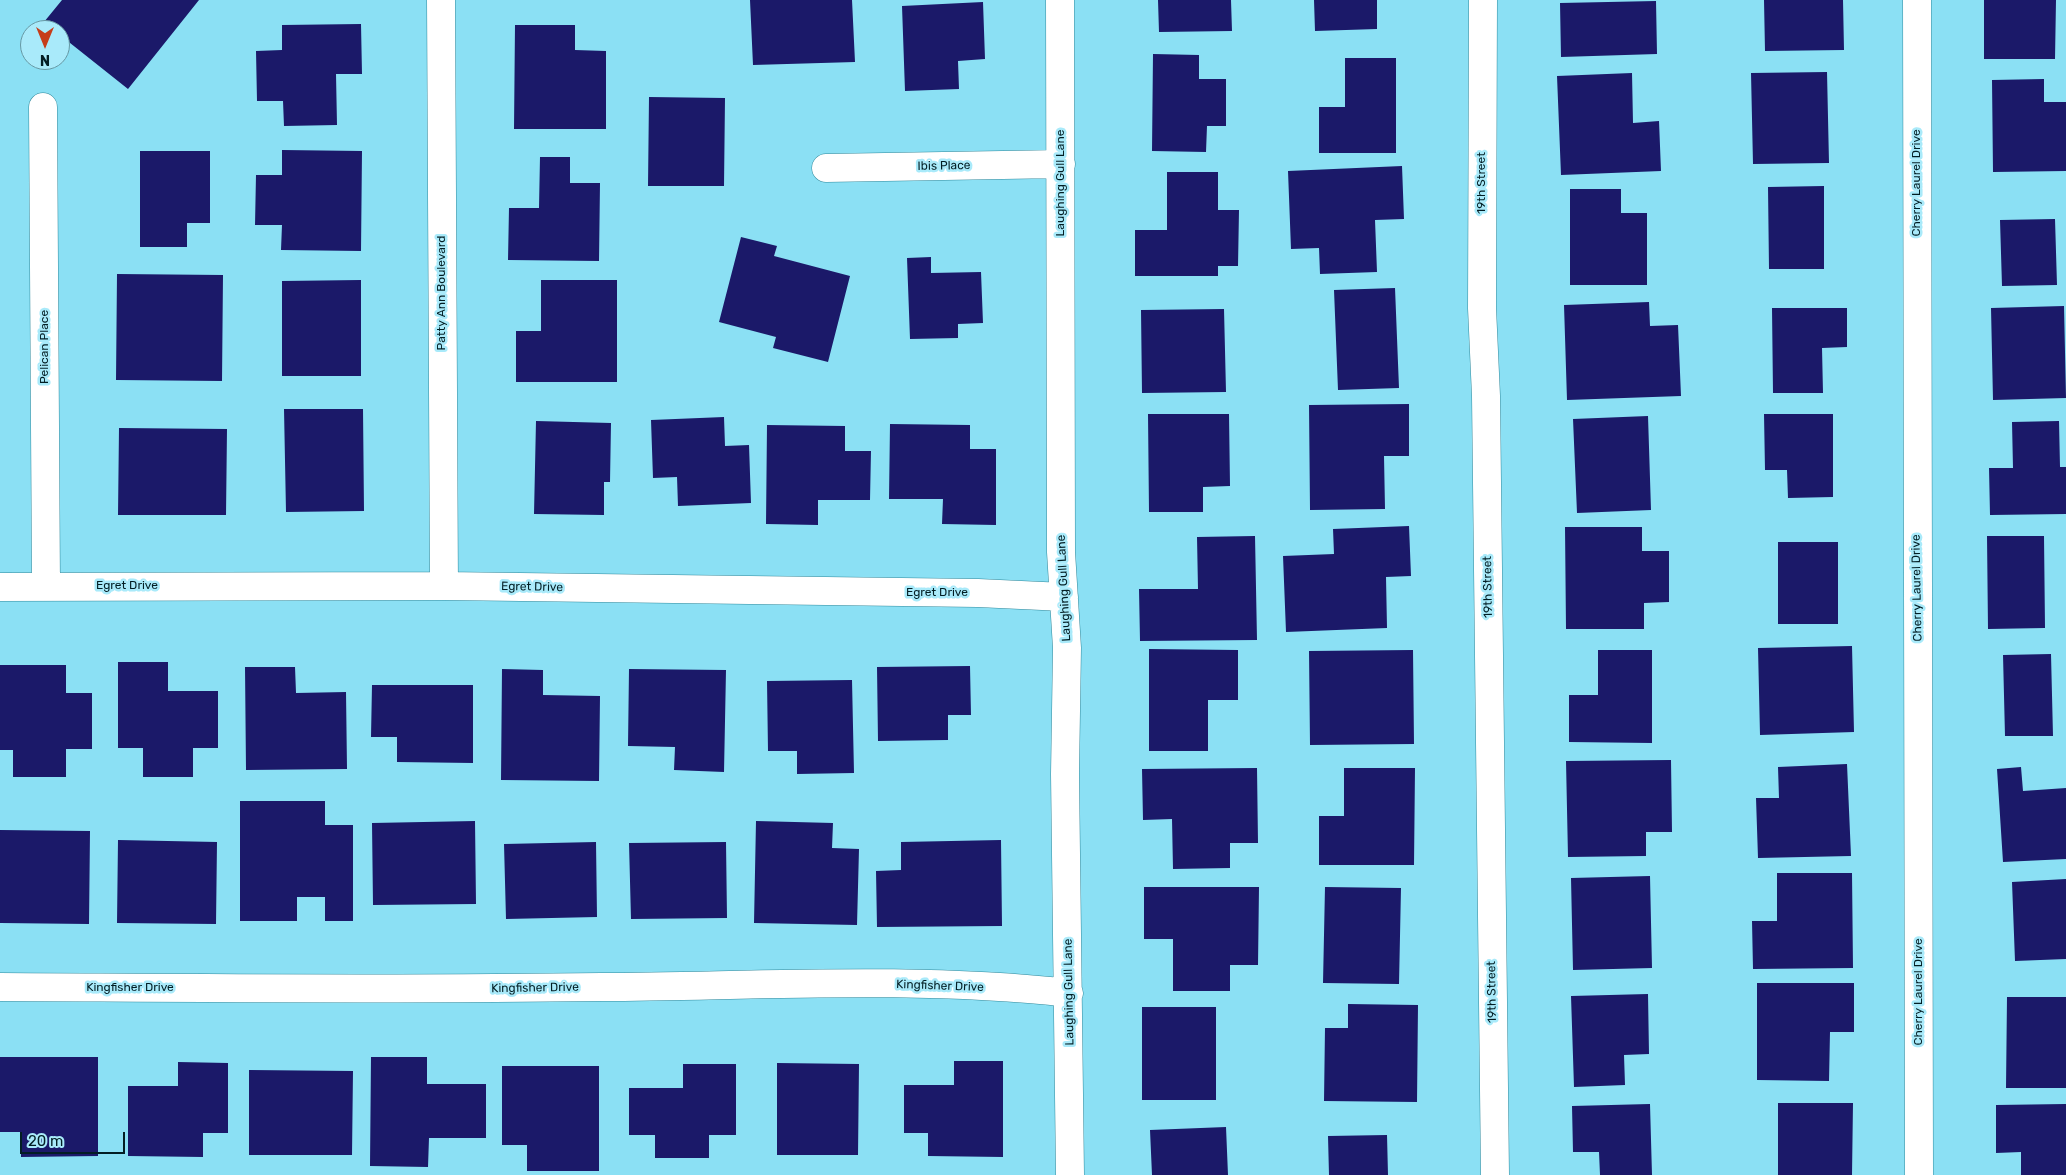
<!DOCTYPE html>
<html>
<head>
<meta charset="utf-8">
<style>
	body { margin:0 }
	#map { position:relative; width:2066px; height:1175px; overflow:hidden; background:#8be0f4; font-family:Rubik,sans-serif }
	canvas { display:block }
	.north { position:absolute; left:20px; top:20px; width:50px; height:50px; box-sizing:border-box; background:#a9eafa; border:1px solid #6798a4; border-radius:50%; rotate:180deg; font-size:14px; font-weight:700; line-height:20px; text-align:center; color:#031e24 }
	.north::after { content:''; display:block; margin:auto; width:18px; height:22px; background:#c63d1a; clip-path:polygon(50% 0,100% 100%,50% 72%,0 100%) }
	.scale { position:absolute; left:20px; top:1132px; width:105px; height:22px; box-sizing:border-box; border:2px solid #031e24; border-top:0; padding-left:6px; font-size:15px; line-height:18px; white-space:nowrap; color:#031e24; -webkit-text-stroke:4px #a9eafa; paint-order:stroke }
</style>
</head>
<body>
<div id="map">
<canvas width="2066" height="1175"></canvas>
<div class="north">N</div>
<div class="scale">20 m</div>
</div>
<script>
const ctx = document.querySelector('canvas').getContext('2d');
ctx.lineJoin = 'round';
function fill(path, color) { ctx.fillStyle = color; ctx.fill(path, 'evenodd'); }
function stroke(path, color, width, dash) { ctx.strokeStyle = color; ctx.lineWidth = width; ctx.lineCap = dash ? 'butt' : 'round'; ctx.setLineDash(dash || []); ctx.stroke(path); }
function write(font, color, halo, rows, align = 'center') {
  ctx.font = font + ' Rubik,sans-serif'; ctx.lineWidth = 5; ctx.setLineDash([]); ctx.textBaseline = 'middle'; ctx.strokeStyle = halo; ctx.fillStyle = color; for (const [text, x, y, turn = 0] of rows) {
    ctx.save(); ctx.translate(x, y); ctx.rotate((+turn || 0) * Math.PI / 180); ctx.textAlign = isNaN(turn) ? turn : align; if (halo) ctx.strokeText(text, 0, 0); ctx.fillText(text, 0, 0); ctx.restore();
  }
}
fill(new Path2D(`
	M62 0H199L128 89 60 35V30H54L44 22Z
	M750 0H852L855 62 753 65Z
	M1158 0H1231L1232 31 1159 32Z
	M1314 0H1377V29L1315 31Z
	M1764 0H1843L1844 50 1765 51Z
	M1984 0H2056L2055 59H1984Z
	M1656 1 1657 54 1561 57 1560 3Z
	M983 2 985 59 958 61 959 89 905 91 902 6Z
	M361 24 362 74H336L337 125 284 126 283 101H257L256 51 282 50V25Z
	M515 25H575V50L606 51V129H514Z
	M1153 54 1199 55V79H1226V126H1207L1206 152 1152 151Z
	M1345 58H1396V153H1319V107H1345Z
	M1827 72 1829 163 1753 164 1751 73Z
	M1632 73 1633 123 1659 121 1661 171 1561 175 1557 76Z
	M2044 79V102H2066V171L1993 172 1992 80Z
	M649 97 725 98 724 186H648Z
	M282 150 362 151 361 251 281 250 282 225H255L256 175H282Z
	M140 151H210V223H187V247H140Z
	M540 157H570V183H600L599 261 508 260 509 208H539Z
	M1402 166 1404 219 1375 220 1377 272 1320 274 1319 248 1291 249 1288 171Z
	M1167 172H1218V210H1239L1238 266H1218V276H1135V230H1167Z
	M1824 186V269H1769L1768 187Z
	M1570 189H1621V213H1647V285H1570Z
	M2055 219 2057 285 2002 286 2000 220Z
	M741 237 777 246 774 256 850 276 828 362 773 348 776 337 719 322Z
	M931 257V273L981 272 983 323 958 324V338L910 339 907 258Z
	M117 274 223 275 222 381 116 380Z
	M361 280V376H282V281Z
	M541 280H617V382H516V331H541Z
	M1395 288 1399 388 1338 390 1334 290Z
	M1649 302 1650 326 1678 325 1681 396 1567 400 1564 305Z
	M2064 306 2066 398 1993 400 1991 308Z
	M1772 308H1847V347L1822 348 1823 393H1773Z
	M1224 309 1226 392 1142 393 1141 310Z
	M1409 404V456H1384L1385 509 1310 510 1309 405Z
	M284 409H363L364 511 286 512Z
	M1148 414H1229L1230 486 1203 487V512H1149Z
	M1764 414H1833V497L1788 498 1787 470H1765Z
	M1648 416 1651 510 1577 513 1573 419Z
	M724 417 725 446 749 445 751 503 678 506 677 477 653 478 651 420Z
	M536 421 611 423 610 482H604V515L534 514Z
	M2059 421 2060 467H2066V514L1990 515 1989 468H2013L2012 422Z
	M890 424 970 425V449H996V525L942 524 943 499H889Z
	M767 425 845 426V451H871L870 500H818V525L766 524Z
	M119 428 227 429 226 515H118Z
	M1409 526 1411 576 1386 577 1387 628 1286 632 1283 556 1334 554 1333 529Z
	M1565 527H1642V551H1669V602L1644 603V629H1566Z
	M1255 536 1257 640 1140 641 1139 589H1198L1197 537Z
	M1987 536H2044L2045 628 1988 629Z
	M1778 542H1838V624H1778Z
	M1852 646 1854 732 1760 735 1758 648Z
	M1149 649 1238 650V700H1208V751H1149Z
	M1413 650 1414 744 1310 745 1309 651Z
	M1598 650H1652V743L1569 742V695H1598Z
	M2051 654 2053 736H2005L2003 655Z
	M118 662H168V691H218V748H193V777H143V748H118Z
	M0 665H66V693H92V749H66V777H13V750H0Z
	M970 666 971 715H948V740L878 741 877 667Z
	M245 667H295L296 693 346 692 347 769 246 770Z
	M502 669 543 670V695L600 696 599 781 501 780Z
	M629 669 726 670 724 772 674 770 675 747 628 746Z
	M852 680 854 773 797 774V751H768L767 681Z
	M372 685H473V763L397 762V737H371Z
	M1671 760 1672 832H1646V856L1568 857 1566 761Z
	M1847 764 1851 856 1758 858 1756 798H1779L1778 767Z
	M2021 767 2023 791 2066 788V859L2003 862 1997 769Z
	M1257 768 1258 843H1230V868L1173 869 1172 819 1143 820 1142 769Z
	M1344 768H1415L1414 865H1319V816H1344Z
	M240 801H325V825H353V921H325V897H297V921H240Z
	M475 821 476 904 373 905 372 823Z
	M756 821 833 823 832 848 859 849 857 925 754 923Z
	M0 830 90 831 89 924 0 923Z
	M118 840 217 842 216 924 117 923Z
	M1001 840 1002 926 877 927 876 871 901 870V842Z
	M596 842 597 917 506 919 504 844Z
	M726 842 727 918 631 919 629 843Z
	M1777 873H1852L1853 968 1753 969 1752 921H1777Z
	M1650 876 1652 968 1573 970 1571 878Z
	M2066 879V959L2015 961 2012 882Z
	M1144 887H1259L1258 965H1230V991H1173V939H1144Z
	M1325 887 1401 888 1399 984 1323 983Z
	M1757 983H1854V1032H1830L1829 1081 1757 1080Z
	M1648 994 1649 1054 1624 1055 1625 1085 1574 1087 1571 996Z
	M2007 997H2066V1088H2006Z
	M1348 1004 1418 1005 1417 1102 1324 1101 1325 1028H1348Z
	M1142 1007H1216V1100H1142Z
	M0 1057H98V1156L21 1157V1132H0Z
	M371 1057H427V1084H486V1138H429L428 1167 370 1166Z
	M954 1061H1003V1157L928 1156V1133H904V1085H954Z
	M178 1062 228 1063V1133H203V1157L128 1156V1086H178Z
	M777 1063 859 1064 858 1155H777Z
	M683 1064H736V1135H709V1158H655V1135H629V1088H683Z
	M502 1066H599V1171H527V1145H502Z
	M249 1070 353 1071 352 1155H249Z
	M1778 1103H1853L1852 1175H1778Z
	M1650 1104 1652 1175H1600L1599 1152H1573L1572 1106Z
	M2066 1104V1175H2021V1152L1996 1153V1105Z
	M1226 1127 1228 1175H1152L1150 1130Z
	M1387 1135 1388 1175H1329L1328 1136Z`), '#1b1969');
const minor = new Path2D(`
	M441 0 444 586
	M1060 0 1061 552 1067 648 1065 774 1070 1175
	M1917 0C1916 392 1920 783 1919 1175
	M43 107 46 586
	M826 168 1061 164
	M0 587 444 586 978 593 1064 597
	M0 987C201 988 401 990 602 987 757 986 914 976 1069 993`);
const tertiary = new Path2D(`
	M1483 0 1482 308 1486 396 1495 1175`);
stroke(minor, '#31899c', 29);
stroke(tertiary, '#31899c', 29);
stroke(minor, '#fff', 28);
stroke(tertiary, '#fff', 28);
write('12px', '#031e24', '#a9eafa', [
	["Ibis Place",944,166,-1],
	["Laughing Gull Lane",1061,183,-90],
	["19th Street",1482,183,-90],
	["Cherry Laurel Drive",1917,183,-90],
	["Patty Ann Boulevard",442,293,-90],
	["Pelican Place",45,347,-90],
	["Egret Drive",127,586],
	["Egret Drive",532,587,1],
	["19th Street",1488,587,-91],
	["Laughing Gull Lane",1064,588,-93],
	["Cherry Laurel Drive",1917,588,-91],
	["Egret Drive",937,593],
	["Kingfisher Drive",940,986,2],
	["Kingfisher Drive",130,988],
	["Kingfisher Drive",535,988,-1],
	["Laughing Gull Lane",1069,992,-91],
	["19th Street",1492,992,-91],
	["Cherry Laurel Drive",1919,992,-90]
]);
</script>
</body>
</html>
